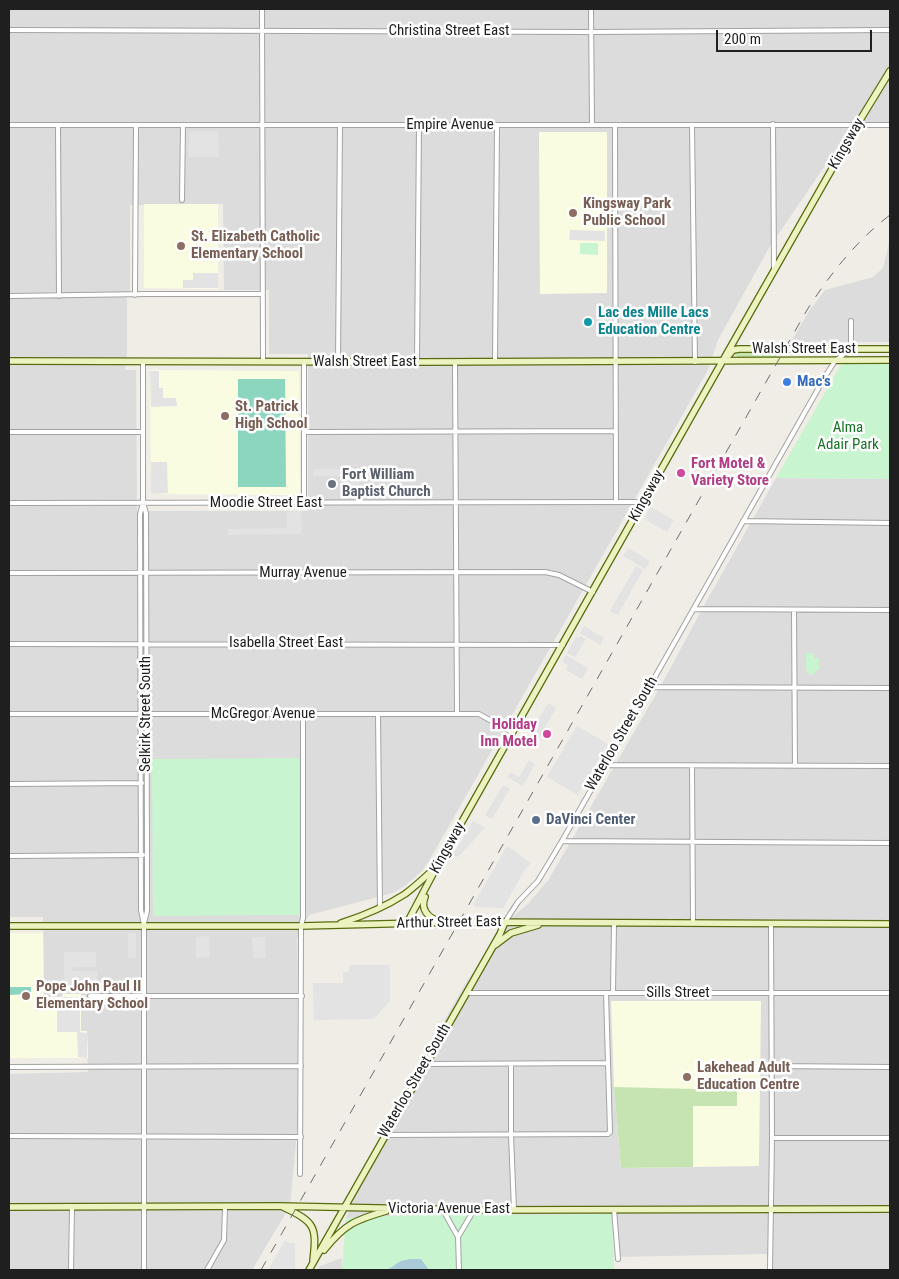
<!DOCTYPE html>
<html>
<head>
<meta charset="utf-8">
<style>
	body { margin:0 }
	#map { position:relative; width:899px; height:1279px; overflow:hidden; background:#efede6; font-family:"Roboto Condensed",sans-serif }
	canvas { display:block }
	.frame { position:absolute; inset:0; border:10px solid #1f1f1f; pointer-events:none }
	.scale { position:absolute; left:716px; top:30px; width:156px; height:22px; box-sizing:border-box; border:2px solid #1f1f1f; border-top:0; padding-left:6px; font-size:15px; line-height:18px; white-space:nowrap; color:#1f1f1f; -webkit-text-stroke:4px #fff; paint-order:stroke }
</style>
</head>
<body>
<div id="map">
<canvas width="899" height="1279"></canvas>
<div class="frame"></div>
<div class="scale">200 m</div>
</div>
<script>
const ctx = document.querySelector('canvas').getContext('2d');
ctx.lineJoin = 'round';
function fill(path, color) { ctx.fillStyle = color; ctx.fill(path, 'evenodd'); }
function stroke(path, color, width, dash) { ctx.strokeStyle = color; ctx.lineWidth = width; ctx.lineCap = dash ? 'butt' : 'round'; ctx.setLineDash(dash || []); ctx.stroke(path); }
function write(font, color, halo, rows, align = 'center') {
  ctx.font = font + ' "Roboto Condensed",sans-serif'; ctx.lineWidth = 5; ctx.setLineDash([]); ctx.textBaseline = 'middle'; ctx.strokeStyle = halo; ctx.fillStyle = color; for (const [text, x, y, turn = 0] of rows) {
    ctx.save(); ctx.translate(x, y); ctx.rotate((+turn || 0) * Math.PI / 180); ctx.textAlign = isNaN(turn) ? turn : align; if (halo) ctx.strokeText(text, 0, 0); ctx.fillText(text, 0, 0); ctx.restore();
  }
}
fill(new Path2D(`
	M9 9H890V125L852 126 769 248 718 340 708 370 429 861 422 871 406 885 393 893 309 915 297 939V1132L290 1206 252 1270H9V1074L88 1072 87 1032 81 1031 63 995 62 997H44L43 917H9ZM223 204 224 290H269V354H308V511H137L136 370H125L127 352V291H130V205Z
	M890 239V342H791L809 311 825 290 873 277 883 268Z
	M776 478 890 479V1270H768L767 1254 615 1257 612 1214 530 1215 440 1214 346 1218 384 1128 464 986 507 921 528 904 549 879 659 689 706 602Z
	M342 1258V1270H317L320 1266Z`), '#dddcdc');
fill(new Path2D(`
	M539 132H607V293L540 294Z
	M144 204H218V289L144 288Z
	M150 370 299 371 300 495 151 494Z
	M9 933H43L44 997H62L63 994H81V1031H87L88 1058H9Z
	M611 1001H761L759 1166 621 1168 614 1087Z`), '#fafce2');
fill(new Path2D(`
	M736 352H777L779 355 776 357H738L734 354Z
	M614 1087 737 1090V1106H693V1167L621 1168Z`), '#c6e4b1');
fill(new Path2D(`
	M580 243H598V255L580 254Z
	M890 363V479L776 478 840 366 844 364Z
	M806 653H814V658H819V669L812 675 808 674 806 669Z
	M299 758 300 915 155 916 153 914 152 759Z
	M440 1214 530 1215 612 1214 614 1270H342L346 1218Z`), '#c8f4cf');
fill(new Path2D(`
	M238 379H285L286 487H238Z
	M9 987H31V994L9 995Z`), '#8cd6c0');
fill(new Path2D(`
	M192 131H218L219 157H189V135Z
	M570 230 605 231V241L569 240Z
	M193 273H218V288H183V280H193Z
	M150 371H159V388H163V398H176L177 406 151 407Z
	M151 462H167L168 493 151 494Z
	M313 469H359V495H346V476H313Z
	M651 507 674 520 667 532 644 519Z
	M301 511 302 534 228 535V529L287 528V512Z
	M628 548 650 561 645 569 623 556Z
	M636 566 643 570 618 615 610 611Z
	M584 626 604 638 600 645 580 633Z
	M580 636 586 639 575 657 567 653 576 637 579 638Z
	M566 655 588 668 582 679 566 670 568 665 562 662Z
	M548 703 556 708 538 740 529 735Z
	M577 726 608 744 578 795 547 777Z
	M529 760 535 764 523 786 507 777 510 772 519 777Z
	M503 785 510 789 492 819 485 815Z
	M473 821 485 828 458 857 453 855Z
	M507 846 531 863 524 871 503 908 477 907 473 905Z
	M128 933H136V958H128Z
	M209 936 210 957 196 958V937Z
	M252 937H265L266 958H253Z
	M64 952H96V967H73L72 971H97V985H79V993H64Z
	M349 965H390V1001L374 1019 314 1020 313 983H343V972H349Z
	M62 997H80V1032L87 1033V1058L78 1057 77 1032H57V1010L35 1011V999H62Z
	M285 1240 289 1243H295V1270H268Z`), '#e3e3e3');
fill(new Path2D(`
	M410 1259H421L429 1270H387L401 1261Z`), '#abcad8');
const street = new Path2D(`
	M262 9 263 361
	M591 9 592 125
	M9 30 591 32 890 30
	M773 124 774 269
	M9 125H890
	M58 125 59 296
	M615 125 616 502
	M692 125 695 362
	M182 200 183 125
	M135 295 136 125
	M9 296 148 294H262
	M143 361V503L146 513 147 855V911L144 923
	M304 362V503
	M338 362 340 125
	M417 362 419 125
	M455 362 457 714
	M495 362 497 125
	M9 432H142
	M305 432 615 431
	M9 503 643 502
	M143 503 140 514 141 910 144 925V1270
	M743 521 890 523
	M9 573 545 572 559 575 593 592
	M694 609 890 610
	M794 610 795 766
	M9 644 563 645
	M649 687 890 688
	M9 714H479L513 733
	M378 714 380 908
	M605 765 890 766
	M692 766 693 923
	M9 784 142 783
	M562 841 890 843
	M9 856 143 855
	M505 922 518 902 538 881 562 841 826 375 835 361 851 349V321
	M466 993H890
	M613 993 614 923
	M90 996H302
	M425 1064 607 1063
	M511 1064V1135L514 1210
	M772 1066 890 1067
	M9 1067 301 1066
	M384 1135 608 1134 610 1132 606 993
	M9 1136 301 1137
	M772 1138H890
	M300 1174 301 926 303 918V715
	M614 1209 618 1259
	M443 1210 458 1237 459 1270
	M458 1237 474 1210
	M71 1270 72 1207
	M207 1270 224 1240 225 1206
	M770 1270 772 1138 771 923`);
const secondary = new Path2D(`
	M729 355 733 350 739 349H890
	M9 361 421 362 890 360
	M425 897C420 909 428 918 439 921
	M341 923C363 916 385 907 405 894 416 886 425 877 435 868
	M407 923 442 857 722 362 857 125 890 71
	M9 926H301L460 922 890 924
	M495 945 511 933 538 925
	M9 1207 279 1206 474 1210 890 1209
	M283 1207C315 1222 317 1226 313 1261
	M324 1250C345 1224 355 1220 386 1211
	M309 1270 500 934 505 922`);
stroke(street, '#a3a3a3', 6);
stroke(secondary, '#5a6c10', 8);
stroke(street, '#fff', 4);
stroke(secondary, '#ecf3c0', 5.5);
stroke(new Path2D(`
	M261 1270 807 310C830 274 857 240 890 215`), '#6d6d6d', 1, [10, 10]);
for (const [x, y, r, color] of [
	[573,213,5,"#8d6e63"],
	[181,246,5,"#8d6e63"],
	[588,322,5,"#0f9aa8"],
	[787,382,5,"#3f7fe0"],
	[225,416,5,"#8d6e63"],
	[681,473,5,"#d1479c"],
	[332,484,5,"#6b7280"],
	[547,734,5,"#d1479c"],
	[536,820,5,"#5c6f8a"],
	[26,996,5,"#8d6e63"],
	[687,1077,5,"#8d6e63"]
]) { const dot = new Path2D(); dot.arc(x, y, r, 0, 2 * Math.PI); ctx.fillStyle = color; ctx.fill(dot); stroke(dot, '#fff', 2); }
write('15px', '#1f1f1f', '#fff', [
	["Christina Street East",449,31],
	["Empire Avenue",450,125],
	["Kingsway",847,144,-60],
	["Walsh Street East",804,349],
	["Walsh Street East",365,362],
	["Kingsway",647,496,-61],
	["Moodie Street East",266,503],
	["Murray Avenue",303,573],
	["Isabella Street East",286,643],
	["Selkirk Street South",146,714,-90],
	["McGregor Avenue",263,714],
	["Waterloo Street South",622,734,-60],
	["Kingsway",448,848,-61],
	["Arthur Street East",449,923,-1],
	["Sills Street",678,993],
	["Waterloo Street South",415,1081,-60],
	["Victoria Avenue East",449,1209]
]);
write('bold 15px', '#785e54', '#fff', [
	["Kingsway Park",583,204],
	["Public School",583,221],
	["St. Elizabeth Catholic",191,237],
	["Elementary School",191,254],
	["St. Patrick",235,407],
	["High School",235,424],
	["Pope John Paul II",36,987],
	["Elementary School",36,1004],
	["Lakehead Adult",697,1068],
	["Education Centre",697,1085]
], 'left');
write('bold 15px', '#0d838f', '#fff', [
	["Lac des Mille Lacs",598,313],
	["Education Centre",598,330]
], 'left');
write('bold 15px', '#366cbe', '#fff', [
	["Mac's",797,382]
], 'left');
write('15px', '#167426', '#fff', [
	["Alma",848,428],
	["Adair Park",848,445]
]);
write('bold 15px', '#b23c85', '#fff', [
	["Fort Motel &",691,464],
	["Variety Store",691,481],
	["Holiday",537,725,"right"],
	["Inn Motel",537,742,"right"]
], 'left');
write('bold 15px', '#5b616d', '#fff', [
	["Fort William",342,475],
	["Baptist Church",342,492]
], 'left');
write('bold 15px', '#4e5e75', '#fff', [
	["DaVinci Center",546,820]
], 'left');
</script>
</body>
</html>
